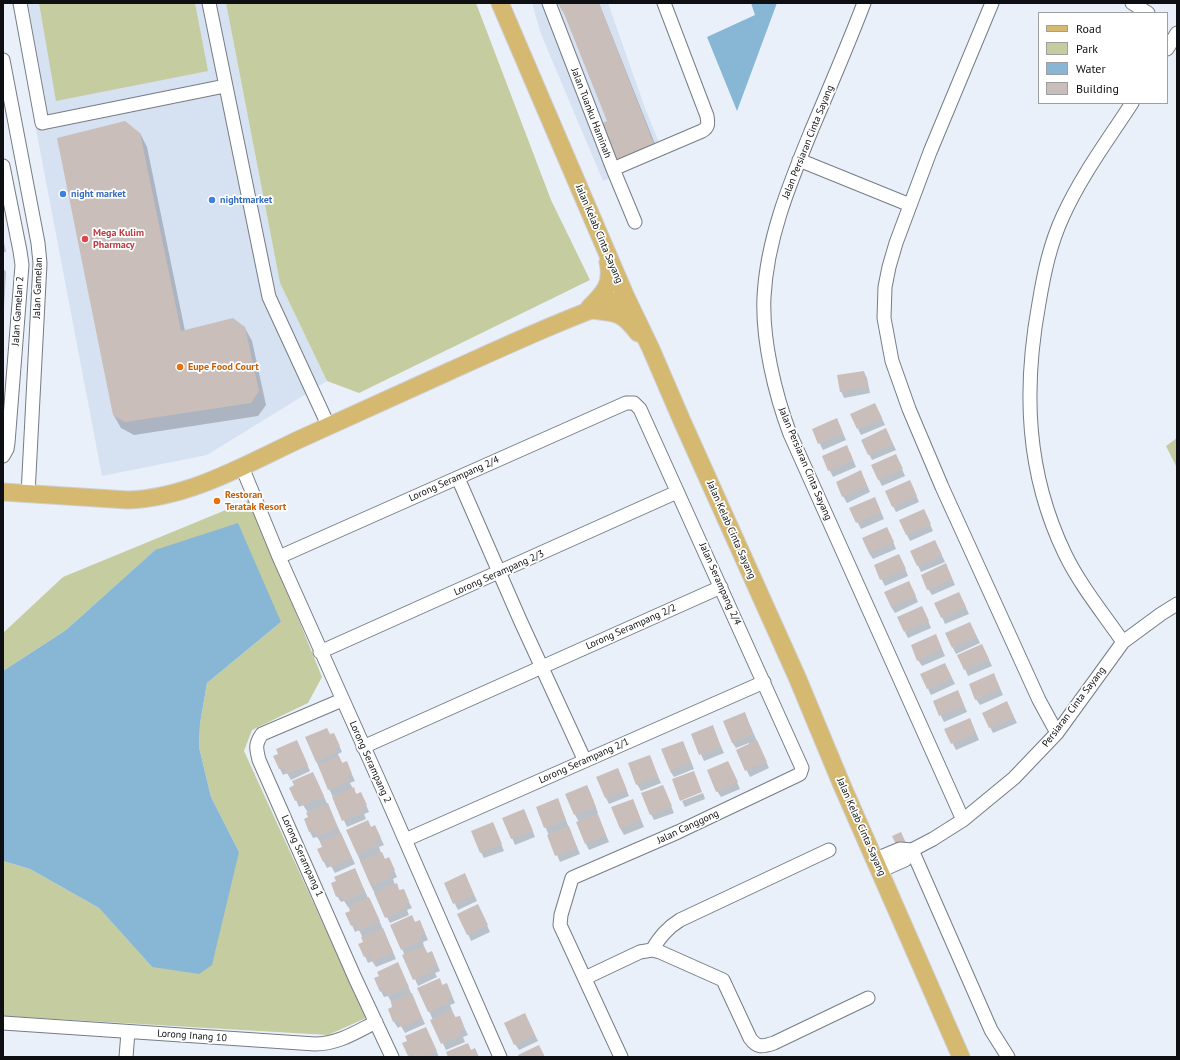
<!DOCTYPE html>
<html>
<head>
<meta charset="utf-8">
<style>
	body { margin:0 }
	#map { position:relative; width:1180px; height:1060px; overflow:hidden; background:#e9f0fa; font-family:"PT Sans",sans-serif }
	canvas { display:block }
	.frame { position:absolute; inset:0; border:4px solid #0d0f12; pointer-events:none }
	.legend { position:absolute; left:1038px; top:12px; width:130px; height:92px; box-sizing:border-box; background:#fff; border:1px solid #9e9fa0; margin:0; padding:5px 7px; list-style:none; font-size:12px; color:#0d0f12 }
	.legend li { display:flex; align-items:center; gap:8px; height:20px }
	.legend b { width:20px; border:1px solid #9e9fa0 }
</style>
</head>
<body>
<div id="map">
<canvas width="1180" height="1060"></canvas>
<div class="frame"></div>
<ul class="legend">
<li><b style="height:5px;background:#d6b971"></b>Road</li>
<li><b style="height:11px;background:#c5cca0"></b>Park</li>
<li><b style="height:11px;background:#88b7d5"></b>Water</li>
<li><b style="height:11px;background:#cabeba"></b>Building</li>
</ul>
</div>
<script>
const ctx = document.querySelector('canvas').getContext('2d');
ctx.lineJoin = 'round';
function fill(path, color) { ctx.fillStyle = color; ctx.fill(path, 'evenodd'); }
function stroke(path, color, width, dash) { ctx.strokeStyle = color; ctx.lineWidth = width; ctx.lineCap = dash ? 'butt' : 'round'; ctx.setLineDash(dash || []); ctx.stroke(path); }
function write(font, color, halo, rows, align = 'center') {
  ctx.font = font + ' "PT Sans",sans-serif'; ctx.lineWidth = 3.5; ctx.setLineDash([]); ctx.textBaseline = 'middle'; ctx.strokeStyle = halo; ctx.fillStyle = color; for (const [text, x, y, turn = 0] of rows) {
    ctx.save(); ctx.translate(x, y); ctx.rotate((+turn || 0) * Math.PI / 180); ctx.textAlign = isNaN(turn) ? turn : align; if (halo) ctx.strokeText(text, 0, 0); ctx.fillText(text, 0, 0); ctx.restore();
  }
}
fill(new Path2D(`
	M12 3H226L280 283 327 381 207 455 102 476Z
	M532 3H608L645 108 664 155 603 181 541 34Z`), '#d6e1f1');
fill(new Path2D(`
	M39 3H195L208 71 56 101Z
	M226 3H476L551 200 590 280 359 393 327 381 280 283Z
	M1177 438V468L1166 446Z
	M250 500 322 677 308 703 252 730 244 751 366 1018 328 1035 3 1016V861L30 869 99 908 152 967 239 852 211 797 199 747 200 724 207 683 281 622 155 550 66 630 3 671V633L63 577Z`), '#c5cca0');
fill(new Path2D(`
	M751 3H777L737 111 707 37 755 15Z
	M238 523 281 622 207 683 200 724 199 747 211 797 239 852 212 965 199 974 152 967 99 908 30 869 3 861V671L66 630 155 550Z`), '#88b7d5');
fill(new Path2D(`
	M559 3H599L655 144 608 121 568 21Z
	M140 133 147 147 185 331 245 328 252 341 266 405 258 416 134 435 121 428 113 414Z
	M3 238 6 252H3Z
	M3 268 6 272 3 326Z
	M864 372 867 378 870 393 844 398 841 391Z
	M878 410 885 425 861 435 858 429Z
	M840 426 846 440 823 450 813 430Z
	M886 430 896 450 872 460 869 454Z
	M850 452 856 467 833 477 823 457Z
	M899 462 905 476 882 486 872 466Z
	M864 478 870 492 847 503 843 496Z
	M913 488 919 502 896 512 893 506Z
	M878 505 884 519 861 529 851 509Z
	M927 517 933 531 910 541 900 521Z
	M890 534 896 549 873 559 869 553Z
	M938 547 945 562 921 572 912 552Z
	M902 561 908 576 885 586 875 566Z
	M949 571 955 585 932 595 928 589Z
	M912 588 918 602 895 613 891 607Z
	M959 593 969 614 945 624 936 603Z
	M925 613 931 628 908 638 905 632Z
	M973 629 980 643 956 654 953 648Z
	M939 642 945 656 922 666 918 660Z
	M982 645 992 666 968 676 959 655Z
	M945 664 955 684 931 695 928 689Z
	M997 681 1003 695 980 705 976 699Z
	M961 698 967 712 944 722 934 702Z
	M1010 709 1017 723 993 733 990 727Z
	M745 714 769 768 750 777 737 751 750 745 749 743 736 748 732 742Z
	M712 726 724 753 704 761 692 734Z
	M973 726 979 740 956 750 946 730Z
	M334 734 342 752 338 754 339 757 343 764 346 762 355 781 350 783 353 789 357 795 364 800 369 812 364 814 366 819 347 827 316 761 330 735Z
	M683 742 694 769 674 777 670 771Z
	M300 748 310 771 291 780 287 773 283 775 274 757Z
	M649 756 661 783 641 791 637 784Z
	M731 768 740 789 721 797 717 791Z
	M618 769 629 796 609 804 606 798Z
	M313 773 355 864 335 873 331 866 327 868 324 862 319 850 324 848 317 837 313 838 310 832 305 820 310 818 307 811 303 805 299 807 296 800Z
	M587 786 590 792 598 813 597 814 609 842 589 850 586 844 579 822 575 815Z
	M663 786 674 813 654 820 651 814Z
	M703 793 705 799 685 807 682 801Z
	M557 799 580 854 560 862 537 807Z
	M633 800 644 827 624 835 620 828Z
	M524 810 535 837 515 845 504 818Z
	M493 824 504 851 484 858 481 852Z
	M371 828 378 833 384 845 379 847 381 853 385 860 392 865 397 877 393 879 395 885H396L400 891 403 890 412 908 407 910 409 915 390 923 371 886 347 830Z
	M355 869 368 898 372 904 396 959 376 967 372 961 368 963 365 956V942L359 930 355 932 352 925 351 911 349 907H348L344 901 341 902 337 896Z
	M468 881 477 901 458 910 445 884Z
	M481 911 490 932 471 941 468 934Z
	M415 923 423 928 428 940 423 942 424 947 428 954 432 952 440 971 435 973 437 977 418 986 402 949Z
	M398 964 425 1024 405 1033 401 1026 398 1028 394 1022 389 1010 394 1007 388 996 384 997 381 991Z
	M439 980 443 986 450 991 455 1003 450 1005 452 1010H451L456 1018 459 1017 468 1035 463 1037 465 1042 446 1050 432 1020H433L419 988Z
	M528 1021 538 1041 519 1050 515 1044Z
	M426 1028 439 1057H409L408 1041Z`), '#0003');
fill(new Path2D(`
	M558 3H599L655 147 618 162 602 123 607 121 563 11H562Z
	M125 121 140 133 181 331 233 318 245 327 259 391 251 403 125 422 113 415 57 138Z
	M864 371 867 387 840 392 837 375Z
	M875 403 882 418 857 429 850 414Z
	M837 418 843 433 818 444 812 429Z
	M886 428 893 444 868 455 861 440Z
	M847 445 853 460 828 471 822 456Z
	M896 454 903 469 878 480 871 465Z
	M861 470 867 486 842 497 836 482Z
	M910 480 917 496 892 507 885 491Z
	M875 497 881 512 856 523 849 508Z
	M924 509 931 524 906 535 899 520Z
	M887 527 894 542 869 553 862 538Z
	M935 540 942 555 917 566 910 551Z
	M899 554 906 569 880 580 874 565Z
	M946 563 952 579 927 590 921 575Z
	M909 581 916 596 891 607 884 592Z
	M959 592 966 607 941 618 934 603Z
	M922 606 929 621 904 632 897 617Z
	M970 622 977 637 952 648 945 633Z
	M936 634 942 649 917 661 911 645Z
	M982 644 989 659 964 670 957 655Z
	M945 663 952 678 927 689 920 674Z
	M994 673 1000 689 975 700 969 684Z
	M958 690 964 705 939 716 933 701Z
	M1007 701 1014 717 989 728 982 713Z
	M745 712 753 734 732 743 723 721Z
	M970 718 976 733 951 744 944 729Z
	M713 725 721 747 699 755 691 734Z
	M327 728 330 734 334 733 340 746 335 748 337 752 316 762 305 737Z
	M297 740 308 765 286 774 283 767 279 769 273 756 278 754 276 749Z
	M757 740 767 762 745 771 736 750Z
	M683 741 691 762 670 771 661 749Z
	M650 755 658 776 636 785 628 763Z
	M339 756 342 763 347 761 352 774 348 776 349 781 328 790 318 765Z
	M728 761 738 782 716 792 707 770Z
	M618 768 627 790 605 798 596 777Z
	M694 771 702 792 680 801 672 779Z
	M313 772 324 796 302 806 299 799 295 801 289 788 294 785 292 781Z
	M587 785 596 807 574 815 565 794Z
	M663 785 672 806 650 815 641 793Z
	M354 787 356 794 361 792 367 805 362 808 364 812 342 821 332 797Z
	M558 798 566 820 544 828 536 807Z
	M633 799 641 820 620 829 611 807Z
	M328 803 338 828 316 837 314 830 309 832 304 819 308 817 306 813Z
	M524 809 533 831 511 839 502 818Z
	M598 814 606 835 585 844 576 822Z
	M368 820 371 827 375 825 381 838 376 841 378 845 357 854 346 830Z
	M493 822 502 844 480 853 471 831Z
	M569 826 577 848 555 856 547 835Z
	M901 832 906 843 897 847 892 836Z
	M341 833 352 858 330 867 327 860 323 862 317 849 322 847 320 842Z
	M382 852 385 859 389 857 395 870 390 872 392 877 371 886 360 861Z
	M355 868 365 892 344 901 341 895 336 897 331 883 336 881 334 877Z
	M465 873 474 895 453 904 444 883Z
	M397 883 399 890 404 889 409 901 405 904 406 908 385 918 374 893Z
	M369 897 380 921 358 931 355 924 351 926 345 913 350 911 348 906Z
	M478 904 488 925 467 935 457 914Z
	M412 915 415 922 420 920 425 933 420 936 422 940 401 950 390 925Z
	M383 928 393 952 371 962 369 955 364 957 358 944 363 942 361 937Z
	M424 946 427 953 432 951 437 964 432 966 435 971 413 980 402 955Z
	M398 962 409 987 387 996 384 989 380 992 374 978 379 976 377 972Z
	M440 978 442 985 447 983 452 996 447 998 449 1003 428 1012 417 988Z
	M412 993 422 1018 401 1027 398 1020 393 1022 388 1009 392 1007 391 1002Z
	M452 1010 455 1017 460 1016 465 1029 460 1031 462 1035 441 1044 430 1020Z
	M525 1013 535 1035 514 1045 504 1023Z
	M426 1027 437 1051 423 1057H413L412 1054 408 1056 402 1043 407 1041 405 1036Z
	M468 1043 471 1050 475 1048 479 1057H448L446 1052Z
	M539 1045 545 1057H519L518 1055Z`), '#cabeba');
const minor = new Path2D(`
	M20 3 42 123 225 86
	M209 3 269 297 329 427
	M549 3 613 169 635 222
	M864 3C848 45 830 87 812 129 790 183 767 238 764 297 762 340 775 394 790 434L963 820
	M992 3 930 152 896 243 889 267 885 287 884 318 892 361 909 409 942 487 1039 700 1057 733
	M1132 3 1148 13
	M1167 49 1177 33
	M3 60 38 243 40 263 28 494
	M799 160 910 205
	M3 166 20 251 22 265 8 443 7 449 3 456
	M613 169 702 131C709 127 708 123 707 116L664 3
	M242 467 279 557 385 794 500 1057
	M458 478 520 620 585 761
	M279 557 626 403H634L640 409 802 768 800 774 796 776 678 832 572 878 561 915 560 925 621 1057
	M1123 642C1103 613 1080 585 1065 554 1026 473 1023 390 1039 303 1044 273 1050 244 1063 216 1081 176 1108 140 1132 103
	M320 652 677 492
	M342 700 262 734C255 744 256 748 259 760L355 978 392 1057
	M363 747 721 587
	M405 840 764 682
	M912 850 991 1030 1008 1057
	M876 859 900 849 912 850
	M880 871 905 860 912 850 933 839 963 820 1014 778 1057 733 1123 642 1161 614 1177 604
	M652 950C660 937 667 928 680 920L829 850
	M585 978 640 952 652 950 660 952 723 980 750 1038C757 1048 762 1047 774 1043L868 998
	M3 1023 315 1044C338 1044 356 1032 376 1022
	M126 1057 128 1032`);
const major = new Path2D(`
	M500 3 626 297 651 349 682 421 797 677 841 783 961 1057
	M589 308C604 293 613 284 608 262
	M591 310C617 313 622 312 638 333
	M3 492 128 500C188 498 245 465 298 440 349 417 400 394 450 371 508 345 566 318 626 297`);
stroke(minor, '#767c84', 15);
stroke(major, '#cfcfd0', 19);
stroke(minor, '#fff', 13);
stroke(major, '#d6b971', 17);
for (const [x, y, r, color] of [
	[63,194,4,"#3f7fe0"],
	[212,200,4,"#3f7fe0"],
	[85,239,4,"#e0444e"],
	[180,367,4,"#e8710a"],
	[217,501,4,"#e8710a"]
]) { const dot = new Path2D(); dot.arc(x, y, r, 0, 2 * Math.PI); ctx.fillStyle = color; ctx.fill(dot); stroke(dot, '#fff', 1.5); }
write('10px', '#0d0f12', '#fff', [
	["Jalan Tuanku Haminah",591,113,69],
	["Jalan Persiaran Cinta Sayang",808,142,-68],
	["Jalan Kelab Cinta Sayang",599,234,67],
	["Jalan Gamelan",38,288,-88],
	["Jalan Gamelan 2",18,311,-86],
	["Jalan Persiaran Cinta Sayang",805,464,67],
	["Lorong Serampang 2/4",454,479,-24],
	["Jalan Kelab Cinta Sayang",731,530,66],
	["Lorong Serampang 2/3",499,573,-24],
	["Jalan Serampang 2/4",720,584,66],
	["Lorong Serampang 2/2",631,627,-24],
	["Persiaran Cinta Sayang",1074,707,-53],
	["Lorong Serampang 2/1",584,761,-24],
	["Lorong Serampang 2",370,762,66],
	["Jalan Canggong",688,827,-25],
	["Jalan Kelab Cinta Sayang",861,827,66],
	["Lorong Serampang 1",302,856,66],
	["Lorong Inang 10",192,1036,4]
]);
write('bold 10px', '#366cbe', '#fff', [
	["night market",71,194],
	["nightmarket",220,200]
], 'left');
write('bold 10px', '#be3a42', '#fff', [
	["Mega Kulim",93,233],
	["Pharmacy",93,245]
], 'left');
write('bold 10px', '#c56008', '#fff', [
	["Eupe Food Court",188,367],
	["Restoran",225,495],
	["Teratak Resort",225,507]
], 'left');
</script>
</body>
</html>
